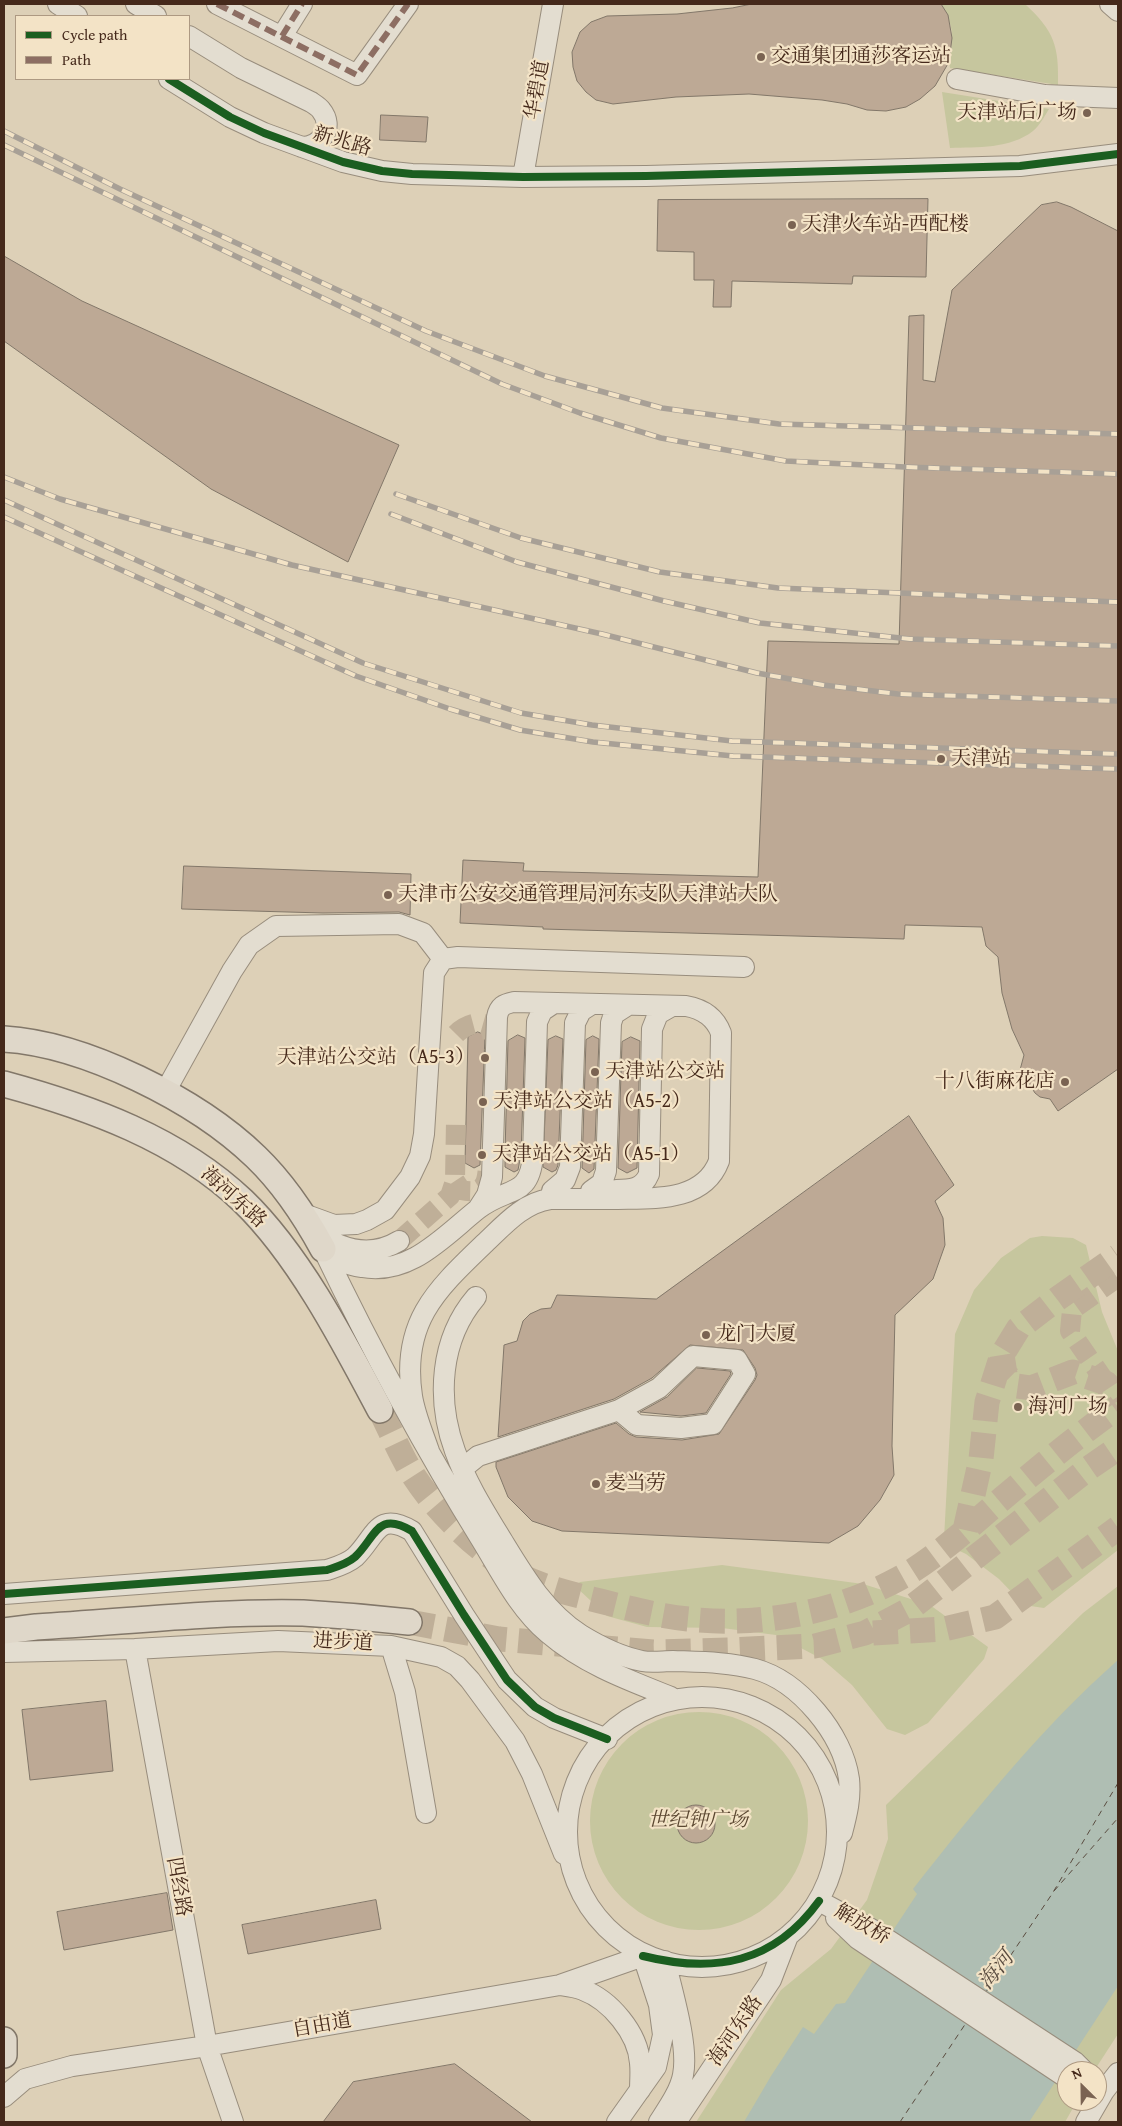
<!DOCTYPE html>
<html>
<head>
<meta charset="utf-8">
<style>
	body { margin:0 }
	#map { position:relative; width:1122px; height:2126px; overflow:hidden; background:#ddd0b7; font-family:"Gentium Book Plus",serif }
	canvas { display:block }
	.frame { position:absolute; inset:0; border:5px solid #45291b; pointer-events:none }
	.legend { position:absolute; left:15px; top:15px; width:175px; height:65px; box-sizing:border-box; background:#f3e3c6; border:1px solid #ad9982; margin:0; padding:6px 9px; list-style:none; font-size:15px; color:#45291b }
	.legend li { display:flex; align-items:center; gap:10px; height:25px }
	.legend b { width:25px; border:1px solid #ad9982 }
	.north { position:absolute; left:1057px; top:2061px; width:50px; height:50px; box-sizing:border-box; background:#f3e3c6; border:1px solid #ad9982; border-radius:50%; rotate:337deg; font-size:14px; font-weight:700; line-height:20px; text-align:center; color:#45291b }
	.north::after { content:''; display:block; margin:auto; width:18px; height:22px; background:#7a6352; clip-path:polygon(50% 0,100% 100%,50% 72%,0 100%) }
</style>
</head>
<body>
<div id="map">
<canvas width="1122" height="2126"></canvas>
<div class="frame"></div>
<ul class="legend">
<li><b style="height:6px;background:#1b5e20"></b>Cycle path</li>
<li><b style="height:6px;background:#8d6e63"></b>Path</li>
</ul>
<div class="north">N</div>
</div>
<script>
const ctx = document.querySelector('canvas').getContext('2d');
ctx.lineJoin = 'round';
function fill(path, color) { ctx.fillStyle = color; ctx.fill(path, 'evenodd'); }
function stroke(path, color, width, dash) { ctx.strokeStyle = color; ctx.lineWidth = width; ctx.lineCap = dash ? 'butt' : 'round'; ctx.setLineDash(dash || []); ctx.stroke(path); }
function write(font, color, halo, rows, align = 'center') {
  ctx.font = font + ' "Gentium Book Plus","Noto Serif SC",serif'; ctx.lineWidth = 4.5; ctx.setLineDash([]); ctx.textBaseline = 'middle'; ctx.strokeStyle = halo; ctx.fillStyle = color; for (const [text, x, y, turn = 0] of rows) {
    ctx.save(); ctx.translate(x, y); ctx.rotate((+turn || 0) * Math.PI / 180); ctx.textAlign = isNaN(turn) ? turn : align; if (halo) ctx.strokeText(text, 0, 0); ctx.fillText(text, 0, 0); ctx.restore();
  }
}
fill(new Path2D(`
	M941 4H1025C1054 31 1059 45 1058 85L950 68C948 58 952 50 952 39 953 27 947 14 941 4Z
	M942 92 1049 109C1044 117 1040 125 1033 131 1010 149 977 147 950 148Z
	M1042 1236 1073 1238 1086 1245 1102 1312 1118 1351V1550L1044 1608 1024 1605 999 1579 966 1554 947 1545 944 1539 955 1334 974 1290 1001 1258 1030 1238Z
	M722 1565 863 1584 930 1605 988 1647 984 1659 928 1723 905 1735 887 1729 852 1685 822 1659 776 1635 722 1628 647 1627 607 1616 575 1586 580 1582Z
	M1118 1586V2034L1094 2071H1067V2101H1077L1065 2122H696L781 1990 831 1949 867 1900 888 1839 886 1805 1083 1613Z
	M590 1821a109 109 0 1 1 218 0a109 109 0 1 1-218 0Z`), '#c6c69e');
fill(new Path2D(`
	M1118 1660V1986L1029 2122H744L771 2076 803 2027 814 2034 836 2004 845 2003 917 1894 913 1889C977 1808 1041 1728 1118 1660Z`), '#afbeb3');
stroke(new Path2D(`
	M1054 1891 1118 1818
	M986 1992 1052 1894 1118 1783
	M900 2122 966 2023`), '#5a4c40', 1, [6, 5]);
const building = new Path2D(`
	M752 4H941L948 15 952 38 949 62 935 86 920 99 906 107 886 111 867 110 847 104 822 100 749 94 676 97 613 104 596 100 586 92 577 81 573 67 572 52 580 32 591 22 607 16 677 14 732 8Z
	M381 115 428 117 426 142 380 140Z
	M928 199 926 277 853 276 852 284 732 281 731 307H713L714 280H694V252L657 251 658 200Z
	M1057 202 1071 207 1118 231V1069L1058 1111 1050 1099 1040 1097 1035 1093 1020 1070 1024 1055 1012 1029 1002 993 998 957 986 946 982 927 905 925 904 939 543 929V927L460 923 463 860 524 863 523 871 758 877 768 641 899 644 909 316 924 315 923 380 935 382 952 290 1041 205Z
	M4 256 82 301 399 445 348 562 211 489 4 341Z
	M184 866 411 874 410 915 399 912 323 913 182 909Z
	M478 1032 485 1035 480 1165 474 1168 465 1163 468 1037Z
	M518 1035 525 1038 521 1154 518 1170 514 1172 505 1167V1153L508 1041Z
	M556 1036 563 1039 558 1165 556 1170 552 1172 543 1167 548 1040Z
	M593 1036 599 1039 594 1169 589 1173 582 1168 586 1040Z
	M631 1037 640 1041 637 1168 627 1173 618 1168 622 1042Z
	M909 1116 954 1185 935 1201 943 1218 945 1245 933 1279 895 1315 892 1446 894 1475 880 1500 858 1526 829 1543 562 1531 532 1521 508 1497 496 1467V1462L616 1423 629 1434 636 1437 682 1440 719 1434 755 1380 757 1375 755 1368 743 1350 690 1345 652 1378 614 1399 498 1437 504 1345 517 1341 523 1321 530 1314 541 1309 551 1308 557 1295 656 1299Z
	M697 1368 730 1371 731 1374 706 1413 681 1416 640 1412 667 1397Z
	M106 1701 113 1771 30 1780 22 1710Z
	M677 1824a19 19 0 1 1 38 0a19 19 0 1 1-38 0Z
	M167 1893 173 1930 64 1950 57 1912Z
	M376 1900 381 1929 248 1954 242 1925Z
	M455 2064 532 2122H323L353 2082Z`);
fill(building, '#bda995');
stroke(building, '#827769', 1);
stroke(new Path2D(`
	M456 1034C465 1025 487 1015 492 1034 493 1039 492 1045 492 1050
	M455 1181 461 1190C483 1195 487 1185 488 1166
	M399 1241 450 1196 455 1181 456 1121
	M1106 1383 1070 1331 1072 1310 1118 1277`), '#bfaf98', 20, [20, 10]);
stroke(new Path2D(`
	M1002 1355 1005 1374 1017 1386 1031 1388 1073 1372 1106 1383 1118 1401
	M380 1410C390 1430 399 1451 410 1470 431 1505 470 1544 504 1566 532 1585 567 1593 600 1601 629 1608 658 1616 688 1619 759 1627 836 1613 900 1578 933 1560 967 1529 996 1504 1036 1470 1076 1437 1118 1407
	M965 1530 981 1459 987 1402 1002 1355 1018 1329 1057 1299 1118 1256
	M409 1622 499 1639 653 1652 728 1650 815 1646 865 1633 907 1611 1089 1468 1118 1448
	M873 1633 944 1629 995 1617 1118 1528`), '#bfaf98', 25, [25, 12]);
const minor = new Path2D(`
	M58 4 77 16
	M136 4 156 16
	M217 4 357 75 408 4
	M1110 4 1118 11
	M189 36 241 68 311 102C314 104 319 107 321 110 335 127 321 147 302 147
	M282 36 302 4
	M169 79 230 117 264 133 343 162 382 171 412 174 523 177 646 176 1020 166 1118 154
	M957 79 1045 95 1118 98
	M523 177 553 4
	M165 1092 232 971 249 945 276 926 399 924 423 933 443 959
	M616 1190C631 1190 643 1189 649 1174L652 1029 658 1014 672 1006
	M552 1191 565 1180 570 1167 575 1023 581 1011 592 1004
	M591 1191 602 1183 606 1171 611 1023 614 1014 628 1005
	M301 1213 334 1225 356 1224 367 1220 385 1210 410 1177 420 1156 424 1134 434 973 443 959 458 957 744 967
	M315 1231C341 1250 371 1258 399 1241
	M323 1249C371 1349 423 1446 482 1541 501 1572 519 1609 548 1633 584 1664 628 1680 671 1697
	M325 1250C336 1260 347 1265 362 1267 410 1276 444 1236 478 1209 507 1186 530 1199 533 1155L537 1022 542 1011 554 1003
	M476 1297C440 1339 436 1399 455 1451 466 1482 485 1512 502 1540 524 1576 545 1612 581 1635 599 1646 622 1657 642 1661 652 1663 663 1661 673 1661 700 1662 729 1662 755 1669 799 1681 843 1734 849 1779 851 1798 847 1814 842 1833
	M429 1451C423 1433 415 1415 412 1396 401 1322 436 1290 485 1243 504 1225 523 1203 550 1199 572 1199 594 1199 615 1199 652 1198 703 1203 719 1161L721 1033C715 1017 703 1009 686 1006L514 1002C504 1004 499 1006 497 1017L492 1177 487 1195 478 1209
	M462 1469 478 1456 619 1410 637 1425 681 1428 713 1424 745 1374 737 1360 693 1356 659 1388 619 1410
	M4 1594 327 1570C336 1567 347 1564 355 1557 376 1537 377 1510 412 1531L464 1615 507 1680 535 1707 554 1718 607 1739
	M391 1646 405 1692 426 1813
	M135 1649 207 2046 233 2122
	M4 1652 135 1649 278 1641 391 1646 441 1657 457 1666 470 1680 515 1741 532 1774 564 1854
	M567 1832a135 135 0 1 1 270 0a135 135 0 1 1-270 0Z
	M819 1901 873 1930 1075 2062 1084 2071
	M836 1918 858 1939 1067 2078
	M560 1985C567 1986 576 1987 583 1990 610 2000 638 2033 640 2063 641 2072 640 2081 640 2090
	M4 2097 25 2079 72 2066 207 2046 560 1985 643 1956
	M617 2122 656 2067 663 2035 659 2005 643 1956
	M659 2122C668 2108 680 2091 683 2075 689 2046 672 1991 665 1961
	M676 2122 771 1980 788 1936
	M1086 2122 1104 2091 1118 2073`);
const major = new Path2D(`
	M4 1039C85 1044 197 1100 256 1157 283 1183 305 1216 323 1249
	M4 1084C89 1107 178 1139 243 1201 299 1255 344 1342 380 1410
	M4 1631 36 1627C125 1622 214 1611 303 1613 339 1615 374 1618 409 1622
	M4 2040V2055`);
stroke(minor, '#988d7d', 22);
stroke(major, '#827769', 28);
stroke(minor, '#e3ddd0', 20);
stroke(major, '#dfd7c9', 25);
const rail = new Path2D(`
	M4 131 120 189 426 331 545 376 662 408 779 424 1118 434
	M4 145 502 384 580 413 661 438 786 461 905 467 1118 474
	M4 477 60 499 292 565 602 634 757 673 823 685 898 694 1118 701
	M396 494 521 538 660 572 778 588 1118 602
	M4 500 363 663 521 713 592 725 732 741 1118 754
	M391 514 517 562 664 601 760 623 910 639 1118 646
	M4 517 356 676 450 709 520 730 593 742 733 756 1118 769`);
stroke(rail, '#a8a096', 5.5);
stroke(rail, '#f3e3c6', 4, [11]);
stroke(new Path2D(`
	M217 4 357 75 408 4
	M282 36 302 4`), '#8d6e63', 6, [12, 6]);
stroke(new Path2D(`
	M169 79 230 117 264 133 343 162 382 171 412 174 523 177 646 176 1020 166 1118 154
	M4 1594 327 1570C336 1567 347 1564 355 1557 376 1537 377 1510 412 1531L464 1615 507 1680 535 1707 554 1718 607 1739
	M643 1956C715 1974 774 1963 819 1901`), '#1b5e20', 8);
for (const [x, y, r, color] of [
	[761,57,5,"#7a6352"],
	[1087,113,5,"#7a6352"],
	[792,225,5,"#7a6352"],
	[941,759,5,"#7a6352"],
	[388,895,5,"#7a6352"],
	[485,1058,5,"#7a6352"],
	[595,1072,5,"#7a6352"],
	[1065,1082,5,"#7a6352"],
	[483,1102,5,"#7a6352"],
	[482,1155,5,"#7a6352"],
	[706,1335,5,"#7a6352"],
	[1018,1407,5,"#7a6352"],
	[596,1484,5,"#7a6352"]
]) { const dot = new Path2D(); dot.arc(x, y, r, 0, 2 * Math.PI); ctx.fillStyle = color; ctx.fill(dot); stroke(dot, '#f3e3c6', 2); }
write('20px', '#45291b', '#f3e3c6', [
	["交通集团通莎客运站",771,57],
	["天津站后广场",1077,113,"right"],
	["天津火车站-西配楼",802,225],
	["天津站",951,759],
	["天津市公安交通管理局河东支队天津站大队",398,895],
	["天津站公交站（A5-3）",475,1058,"right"],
	["天津站公交站",605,1072],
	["十八街麻花店",1055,1082,"right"],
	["天津站公交站（A5-2）",493,1102],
	["天津站公交站（A5-1）",492,1155],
	["龙门大厦",716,1335],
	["海河广场",1028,1407],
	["麦当劳",606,1484]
], 'left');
write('20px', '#45291b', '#f3e3c6', [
	["华碧道",538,90,-80],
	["新兆路",342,142,16],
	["海河东路",233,1198,42],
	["进步道",343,1643,3],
	["四经路",178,1887,80],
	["解放桥",862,1925,30],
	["自由道",322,2026,-10],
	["海河东路",736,2031,-56]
]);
write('italic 20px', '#5b4731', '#f3e3c6', [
	["世纪钟广场",698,1821]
]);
write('italic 21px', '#5a4c40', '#f3e3c6', [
	["海河",997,1971,-51]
]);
</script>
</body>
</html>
